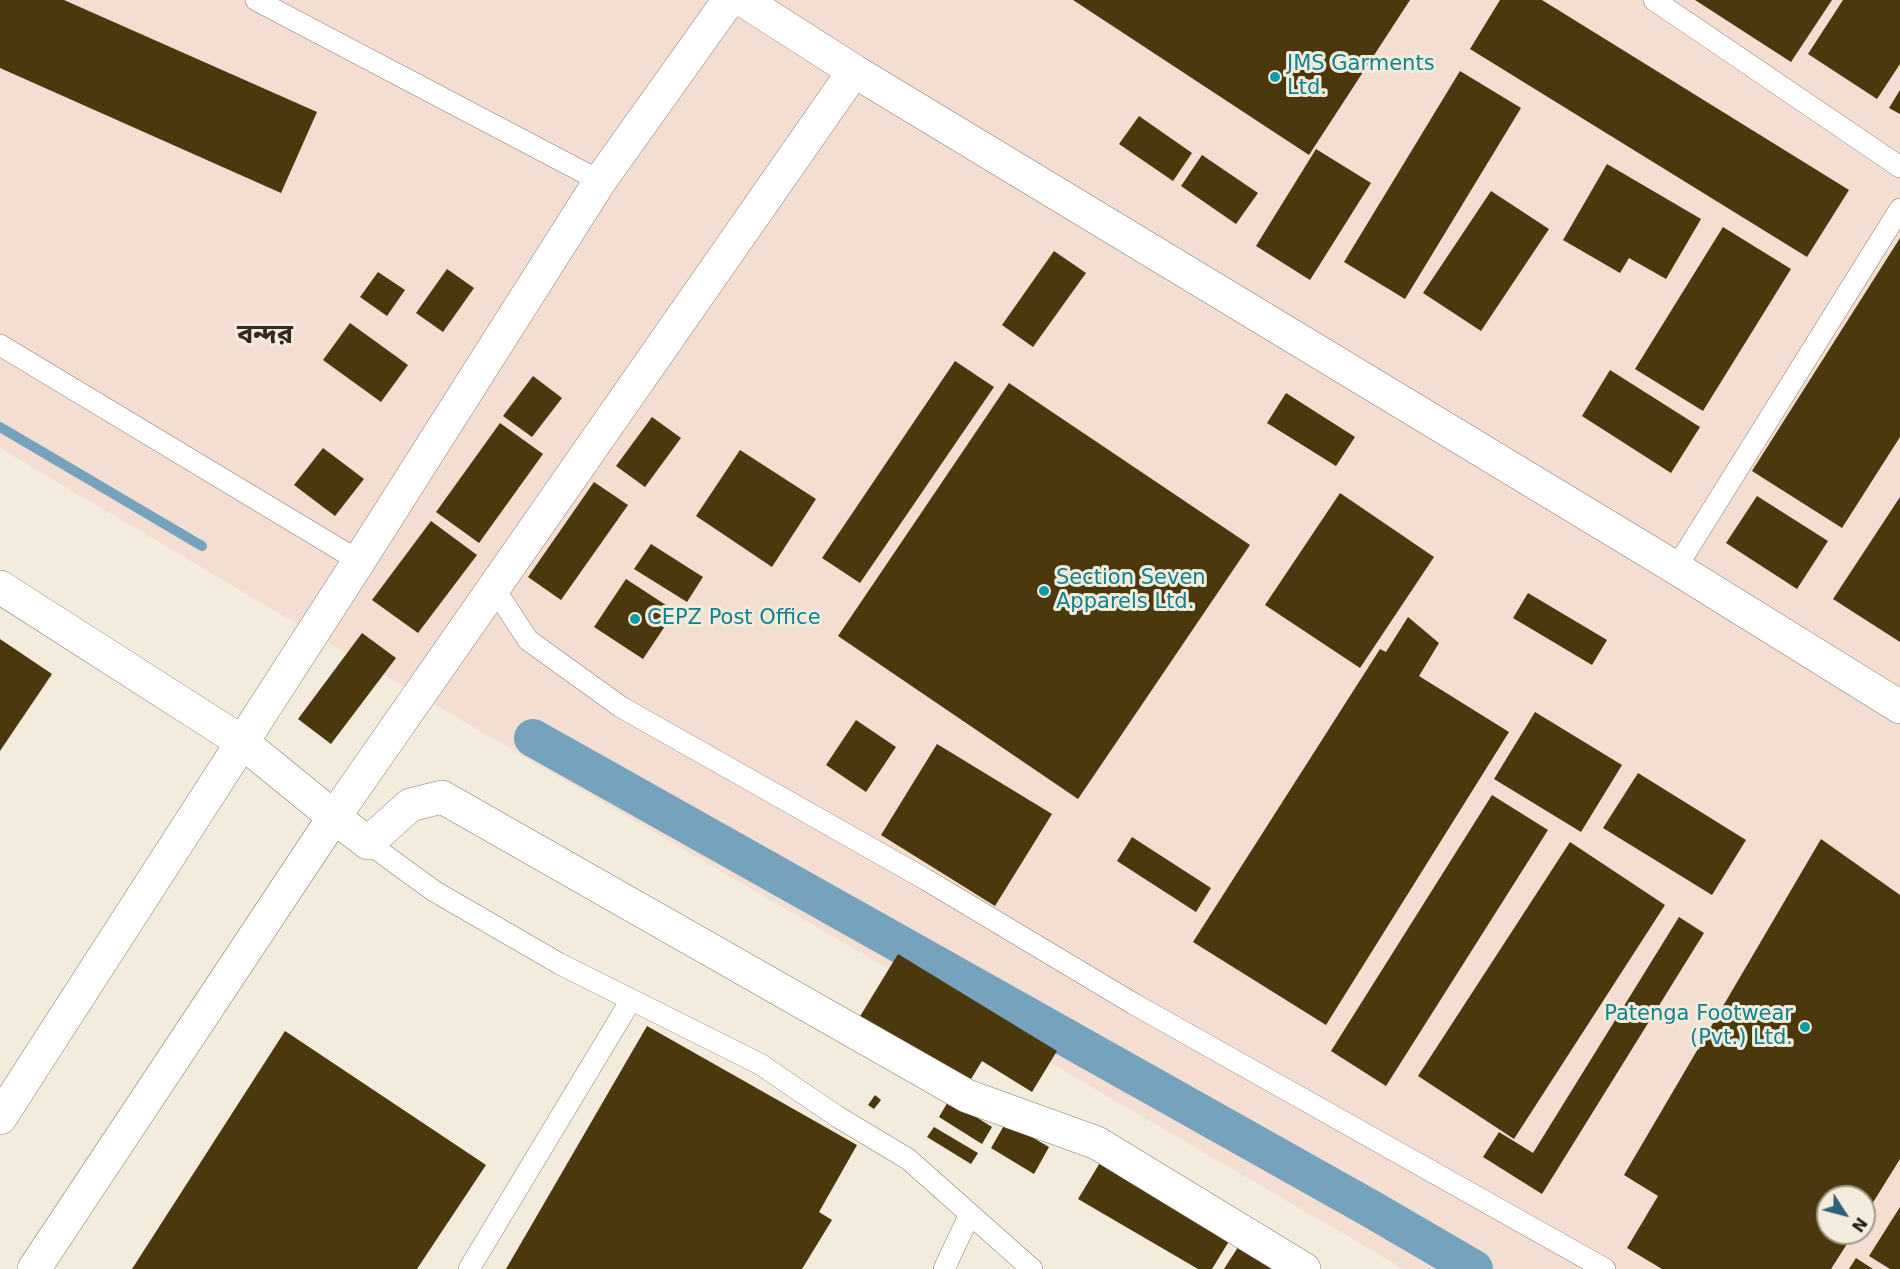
<!DOCTYPE html>
<html>
<head>
<meta charset="utf-8">
<style>
	body { margin:0 }
	#map { position:relative; width:1900px; height:1269px; overflow:hidden; background:#f3ebdb; font-family:"DejaVu Sans",sans-serif }
	canvas { display:block }
	.north { position:absolute; left:1816px; top:1185px; width:60px; height:60px; box-sizing:border-box; background:#f3ebdb; border:2px solid #9f998d; border-radius:50%; rotate:126deg; font-size:16px; font-weight:700; line-height:24px; text-align:center; color:#221f19 }
	.north::after { content:''; display:block; margin:auto; width:21px; height:27px; background:#2d627e; clip-path:polygon(50% 0,100% 100%,50% 72%,0 100%) }
</style>
</head>
<body>
<div id="map">
<canvas width="1900" height="1269"></canvas>
<div class="north">N</div>
</div>
<script>
const ctx = document.querySelector('canvas').getContext('2d');
ctx.lineJoin = 'round';
function fill(path, color) { ctx.fillStyle = color; ctx.fill(path, 'evenodd'); }
function stroke(path, color, width, dash) { ctx.strokeStyle = color; ctx.lineWidth = width; ctx.lineCap = dash ? 'butt' : 'round'; ctx.setLineDash(dash || []); ctx.stroke(path); }
function write(font, color, halo, rows, align = 'center') {
  ctx.font = font + ' "DejaVu Sans","Noto Sans Bengali",sans-serif'; ctx.lineWidth = 6; ctx.setLineDash([]); ctx.textBaseline = 'middle'; ctx.strokeStyle = halo; ctx.fillStyle = color; for (const [text, x, y, turn = 0] of rows) {
    ctx.save(); ctx.translate(x, y); ctx.rotate((+turn || 0) * Math.PI / 180); ctx.textAlign = isNaN(turn) ? turn : align; if (halo) ctx.strokeText(text, 0, 0); ctx.fillText(text, 0, 0); ctx.restore();
  }
}
fill(new Path2D(`
	M0 0H1900V1269H1404L338 648 0 448ZM1828 1197H1864V1233H1828Z`), '#f4ddd1');
stroke(new Path2D(`
	M0 427 202 546`), '#75a3be', 10);
stroke(new Path2D(`
	M533 738 1373 1210 1474 1269`), '#75a3be', 38);
fill(new Path2D(`
	M0 0H64L317 112 281 193 0 68Z
	M1073 0H1410L1309 155Z
	M1500 0H1542L1849 190 1807 257 1470 49Z
	M1695 0H1832L1791 62Z
	M1843 0H1900V64L1877 99 1808 54Z
	M1460 71 1521 108 1405 299 1344 262Z
	M1900 90V114L1889 108Z
	M1139 116 1192 153 1173 181 1119 144Z
	M1316 149 1371 183 1310 280 1256 246Z
	M1202 155 1258 193 1236 224 1181 186Z
	M1607 164 1701 219 1666 279 1629 258 1620 273 1563 240Z
	M1491 191 1549 229 1481 331 1423 293Z
	M1723 227 1791 269 1703 411 1635 369Z
	M1900 238V437L1842 528 1752 471Z
	M1054 251 1086 273 1033 347 1002 325Z
	M447 269 474 288 443 332 416 313Z
	M378 272 405 290 387 316 360 297Z
	M350 323 408 365 381 402 323 360Z
	M955 361 994 387 860 583 822 558Z
	M1610 370 1700 427 1671 473 1582 416Z
	M533 376 562 398 532 437 503 416Z
	M1009 383 1250 545 1078 799 838 636Z
	M1286 393 1355 437 1336 466 1267 423Z
	M652 417 681 438 645 487 616 466Z
	M500 423 543 454 479 543 436 512Z
	M323 448 364 479 335 516 294 485Z
	M740 450 816 499 772 567 696 516Z
	M594 482 628 505 561 600 528 577Z
	M1340 493 1434 557 1360 668 1265 605Z
	M1757 496 1828 541 1797 589 1726 543Z
	M1900 497V642L1833 599Z
	M431 521 477 555 418 633 372 600Z
	M651 544 703 577 687 602 634 569Z
	M626 579 675 611 643 659 594 627Z
	M1528 593 1607 640 1592 665 1513 618Z
	M1408 617 1439 643 1419 676 1509 732 1326 1025 1193 942 1380 649 1386 652Z
	M362 633 396 658 331 744 298 719Z
	M0 639 52 674 0 751Z
	M1535 712 1622 765 1581 832 1494 779Z
	M856 720 896 747 866 792 826 765Z
	M937 744 1052 814 995 906 881 835Z
	M1638 773 1746 840 1712 895 1603 828Z
	M1492 795 1548 830 1386 1086 1331 1051Z
	M1132 837 1211 888 1196 912 1117 861Z
	M1821 839 1900 895V1159L1864 1217V1197H1828V1233H1854L1831 1269H1662L1627 1248 1658 1196 1624 1175Z
	M1570 842 1665 905 1514 1139 1418 1076Z
	M1679 917 1704 933 1542 1194 1483 1157 1499 1132 1533 1153Z
	M898 954 1057 1051 1032 1092 982 1061 968 1084 859 1018Z
	M647 1026 857 1145 819 1212 832 1220 802 1269H506Z
	M285 1031 486 1165 417 1269H132Z
	M875 1095 881 1100 874 1109 868 1105Z
	M949 1100 992 1127 982 1144 939 1117Z
	M1006 1122 1049 1147 1034 1174 991 1148Z
	M934 1127 978 1153 971 1164 927 1137Z
	M1101 1161 1231 1238 1212 1269H1198L1078 1199Z
	M1900 1207V1269H1890L1869 1256Z
	M1240 1244 1282 1269H1224Z
	M1856 1258 1873 1269H1849Z`), '#4b380d');
const lane = new Path2D(`
	M256 0 600 181
	M1654 0 1900 167
	M0 345 359 561
	M1676 568 1900 209
	M494 588 528 640 621 707 925 879 1134 1004 1605 1269
	M368 843 434 891 560 964 760 1064 838 1117 908 1159 1032 1269
	M469 1269 631 1000
	M944 1269 970 1214`);
const street = new Path2D(`
	M334 817 368 843 410 805 442 797 967 1096 1097 1143 1304 1269`);
const secondary = new Path2D(`
	M743 0 854 71 1676 568 1900 707
	M0 587 242 742 334 817
	M0 1118 359 561 600 181 729 0
	M34 1269 334 817 854 71`);
stroke(lane, '#867f70', 22);
stroke(street, '#867f70', 34);
stroke(secondary, '#867f70', 34);
stroke(lane, '#fff', 21);
stroke(street, '#fff', 33);
stroke(secondary, '#fff', 33);
for (const [x, y, r, color] of [
	[1275,77,6,"#0f9aa8"],
	[1044,591,6,"#0f9aa8"],
	[635,619,6,"#0f9aa8"],
	[1805,1027,6,"#0f9aa8"]
]) { const dot = new Path2D(); dot.arc(x, y, r, 0, 2 * Math.PI); ctx.fillStyle = color; ctx.fill(dot); stroke(dot, '#f3ebdb', 2); }
write('21px', '#0d838f', '#f3ebdb', [
	["JMS Garments",1287,65],
	["Ltd.",1287,89],
	["Section Seven",1056,579],
	["Apparels Ltd.",1056,603],
	["CEPZ Post Office",647,619],
	["Patenga Footwear",1793,1015,"right"],
	["(Pvt.) Ltd.",1793,1039,"right"]
], 'left');
write('bold 27px', '#322c20', '#f3ebdb', [
	["বন্দর",265,336]
]);
</script>
</body>
</html>
